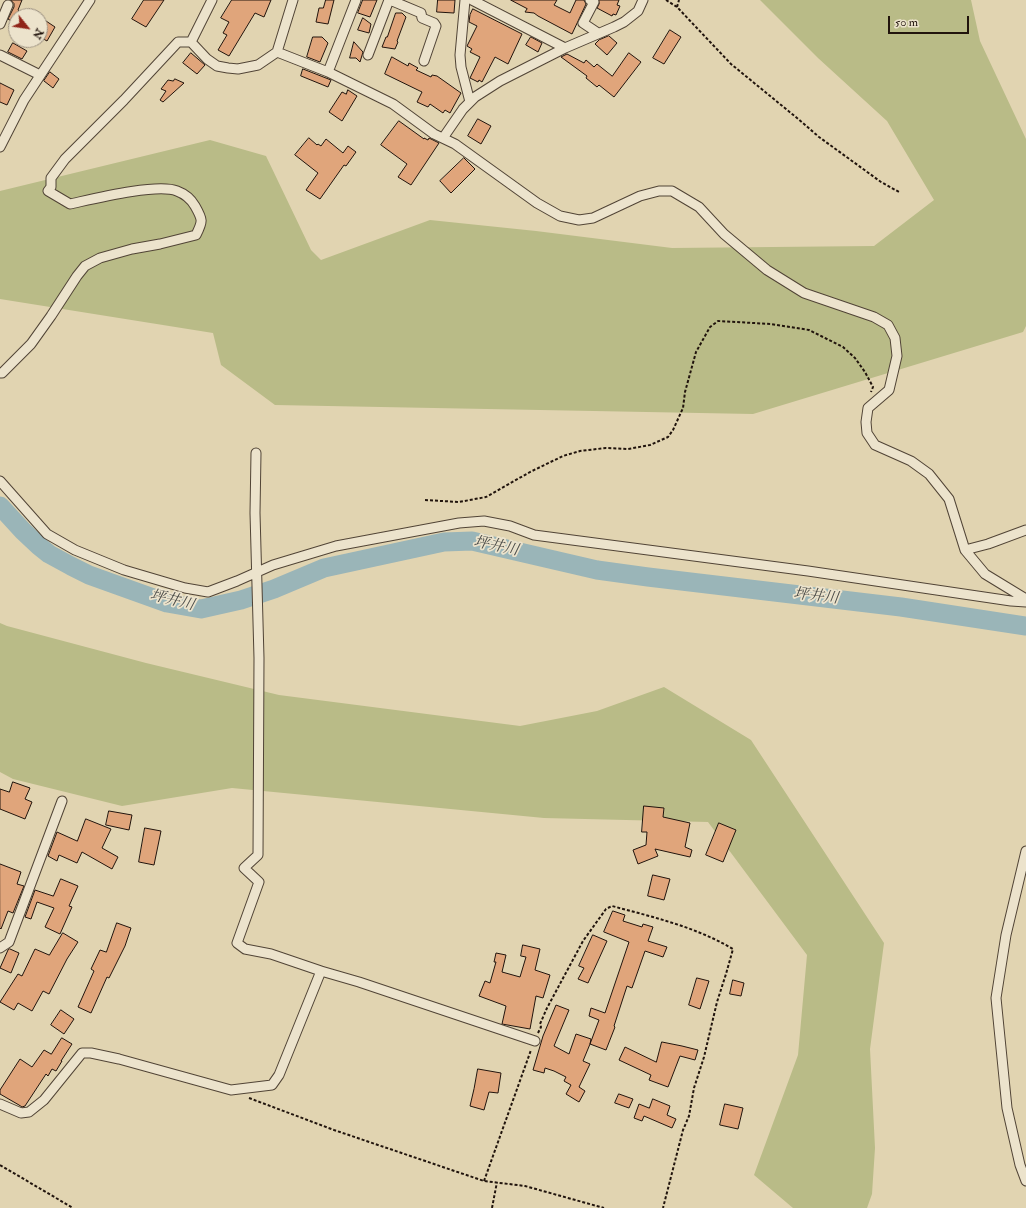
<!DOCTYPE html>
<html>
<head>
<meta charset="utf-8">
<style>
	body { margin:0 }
	#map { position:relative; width:1026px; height:1208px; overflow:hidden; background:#e1d4b1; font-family:"IM FELL Double Pica",serif }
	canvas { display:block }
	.north { position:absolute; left:8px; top:8px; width:40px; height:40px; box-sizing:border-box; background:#ece3cc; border:1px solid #9b9080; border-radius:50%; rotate:120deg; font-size:11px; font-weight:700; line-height:16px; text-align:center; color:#21140d }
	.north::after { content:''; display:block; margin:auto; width:14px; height:18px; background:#8f2418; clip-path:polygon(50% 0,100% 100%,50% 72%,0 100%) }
	.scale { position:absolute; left:888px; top:16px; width:81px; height:18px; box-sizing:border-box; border:2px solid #21140d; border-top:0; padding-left:5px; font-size:12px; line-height:14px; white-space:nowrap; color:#21140d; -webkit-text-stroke:3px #ece3cc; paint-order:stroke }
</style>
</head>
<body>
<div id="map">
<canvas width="1026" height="1208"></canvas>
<div class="north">N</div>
<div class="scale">50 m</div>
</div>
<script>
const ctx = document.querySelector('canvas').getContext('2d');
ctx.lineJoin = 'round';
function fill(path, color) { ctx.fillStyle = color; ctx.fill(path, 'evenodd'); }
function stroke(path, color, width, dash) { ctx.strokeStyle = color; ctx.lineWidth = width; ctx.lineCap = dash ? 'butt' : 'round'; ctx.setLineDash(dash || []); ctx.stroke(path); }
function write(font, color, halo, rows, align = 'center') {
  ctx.font = font + ' "IM FELL Double Pica","Noto Serif JP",serif'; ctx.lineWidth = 3.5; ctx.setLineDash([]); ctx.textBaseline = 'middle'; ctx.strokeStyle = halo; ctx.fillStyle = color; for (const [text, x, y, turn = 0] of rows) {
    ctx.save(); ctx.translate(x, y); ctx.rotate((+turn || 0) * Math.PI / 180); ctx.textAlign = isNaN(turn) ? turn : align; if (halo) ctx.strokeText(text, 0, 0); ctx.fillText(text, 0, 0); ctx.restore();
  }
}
fill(new Path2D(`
	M760 0H971L980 41 1026 139V326L1023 332 753 414 275 405 221 365 213 333 0 299V191L210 140 266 156 311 250 321 260 430 220 536 231 672 248 874 246 934 200 887 121 818 58Z
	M0 623 7 626 146 663 279 695 520 726 597 711 664 687 751 740 884 943 870 1049 875 1148 872 1194 867 1208H793L754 1175 798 1055 807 955 708 822 544 818 232 788 122 806 13 779 0 772Z`), '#b9bb87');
stroke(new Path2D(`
	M0 506 23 531 39 546 49 554 71 566 89 575 167 603 201 609 241 600 274 589 324 568 444 542 472 541 597 570 648 577 901 607 1026 626`), '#9ab5b8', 19);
const building = new Path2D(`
	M11 0H22L18 10 21 13 20 16H16L15 23 8 19 14 7V4Z
	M144 0H164L146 27 132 19Z
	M232 0H271L264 17 255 13 229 56 218 50 227 35 223 33 229 22 221 18Z
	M326 0H334L328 24 316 22 319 8H323Z
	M363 0H377L370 17 358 13Z
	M438 0H455L454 13 437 12Z
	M511 0H557L554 5 570 13 576 0H584L586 4 572 34 538 16 534 13 525 12 527 9Z
	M599 0H619L617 5 620 6 616 15 613 14 612 16 597 8 599 4Z
	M473 9 522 34 508 64 495 57 482 82 479 80 478 82 470 78 480 57 470 52 472 49 467 46 477 26 469 22 470 15Z
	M396 13H402L406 17 397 41 398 42 395 49 382 47 386 37H387Z
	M40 17 55 27 47 41 40 37Z
	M363 18 371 24 369 33 358 30Z
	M670 30 681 37 664 64 653 58Z
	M609 36 617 43 607 55 595 44 599 40Z
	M313 37H322L328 43 320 62 307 57Z
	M531 37 542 43 538 52 526 45Z
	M354 42 363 52 360 62 356 58H350Z
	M13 43 27 51 22 59 8 52Z
	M191 53 205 65 197 74 183 63Z
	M629 53 641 62 614 97 599 85 597 87 586 78 587 76 561 57 567 54 584 63 586 60 594 67 597 64 612 76Z
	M392 57 408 66 409 63 418 68 416 70 431 77 432 75 437 76 461 93 450 113 445 110 443 113 430 104 428 107 417 102 422 92 385 74Z
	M303 69 331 80 328 87 301 76Z
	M50 72 59 79 53 88 44 81Z
	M175 79 184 83 163 102 160 100 166 91 161 89 168 80 173 81Z
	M0 83 14 90 7 105 0 102Z
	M348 90 357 96 342 121 329 112 342 92 346 94Z
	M478 119 491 126 481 144 468 136Z
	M399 121 424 139V138L428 140 429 138 439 143 411 185 398 177 407 164 381 145Z
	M309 138 317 145 318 144 321 146 326 139 343 153 348 146 356 152 346 166 344 165 320 199 306 190 318 173 295 155Z
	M464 158 475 169 451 193 440 181Z
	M13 782 30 788 25 799 32 802 25 819 0 809V789L9 792Z
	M644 806 664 808 663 817 690 823 685 847 692 850 690 857 655 849 658 856 638 864 633 850 646 845 647 832H642Z
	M109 811 132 815 129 830 106 825Z
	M86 819 111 829 102 848 118 857 112 869 82 852 77 863 59 855 57 861 48 856 57 832 77 841Z
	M719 823 736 830 723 862 706 855Z
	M145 828 161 831 154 865 139 862Z
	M0 864 21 872 17 884 24 886 13 913 8 911 1 929 0 928Z
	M653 875 670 879 664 900 648 896Z
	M61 879 78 886 69 906 72 907 60 934 45 927 54 908 37 902 31 919 25 917 35 890 53 896Z
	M613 911 625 915 623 921 642 927 643 924 653 927 648 941 667 947 663 957 645 951 632 988 627 986 614 1026 615 1027 606 1050 590 1044 583 1061 590 1064 579 1087 585 1091 579 1102 566 1094 571 1085 564 1081 566 1077 554 1071 545 1068 544 1073 533 1070 543 1036 556 1005 569 1010 554 1046 569 1054 576 1034 591 1039 590 1044 599 1020 589 1016 591 1008 605 1013 629 942 604 932Z
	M117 923 131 928 125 946 109 978 107 977 91 1013 78 1007 94 971 91 969 100 950 106 952Z
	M63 933 78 942 67 959 49 994 43 991 32 1011 18 1003 14 1010 0 1002 18 974 22 976 35 949 49 955Z
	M593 935 607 941 588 983 578 979 584 968 579 966Z
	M523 945 540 949 535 970 550 975 543 998 536 996 530 1029 502 1024 506 1006 479 996 485 981 490 983 496 962H494L496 953 506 955 502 972 520 977 526 957 521 956Z
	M10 949 19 953 11 973 0 968 8 950Z
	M697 978 709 981 700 1009 689 1005Z
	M733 980 744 983 741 996 730 994Z
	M61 1010 74 1019 64 1034 51 1025Z
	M62 1038 72 1044 61 1061H62L56 1071 52 1069 48 1076 46 1074 25 1106 22 1107 19 1105 0 1094V1090L20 1059 32 1067 44 1050 51 1054Z
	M662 1042 682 1046 698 1050 695 1060 680 1056 668 1087 649 1080 651 1075 619 1060 625 1047 656 1062Z
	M478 1069 501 1073 498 1093 489 1092 484 1110 470 1106 474 1089Z
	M619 1094 633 1099 629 1108 615 1103Z
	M653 1099 670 1106 667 1115 676 1119 672 1128 644 1116 642 1121 634 1118 639 1104 649 1108Z
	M725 1104 743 1108 738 1129 720 1125Z`);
fill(building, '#e0a57b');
stroke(building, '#21140d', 1);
const minor = new Path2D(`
	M390 0 421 13 422 18 434 23 436 26 424 61
	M465 0 460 55 461 67 470 102
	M472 0 565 48
	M590 0 594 2 583 23 598 33
	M0 24 8 5
	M191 42 212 0
	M277 52 328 72 393 104 434 134 455 144 537 203 560 216 579 220 593 218 640 196 659 191H672L699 207 724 234 767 270 804 293 874 317 888 325 895 338 897 356 889 390 868 408 866 422 867 433 875 445 911 461 929 474 949 499 965 550 985 574 1026 599
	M0 55 40 75
	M368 55 389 0
	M328 72 356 0
	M443 138 463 109 475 97 500 81 565 48 614 27 624 22 638 11 643 0
	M0 147 24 100 90 0
	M0 373H2L31 344 51 316 77 276 85 266 100 258 132 249 160 244 196 235C203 221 203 220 195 206 191 199 185 194 177 191 157 183 93 199 70 204L48 191 51 187V178L65 159 124 100 178 42H191L207 59 217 66 228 68 238 69 258 65 277 52 293 0
	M256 453 255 513 259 658 258 855 244 868 259 882 237 943 245 949 271 954 321 971
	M0 481 47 534 75 550 124 570 185 588 208 592 237 581 273 565 336 546 459 523 484 521 510 526 534 535 808 571 1011 601 1026 602
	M965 550 988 544 1026 530
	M1026 851 1006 935 996 998 1007 1108 1020 1165 1026 1181
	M0 948 9 942 62 801
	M0 1104 21 1113 29 1112 44 1100 82 1053H91L119 1059 231 1090 272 1085 279 1075 321 971 359 982 535 1041`);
stroke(minor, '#514436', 11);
stroke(new Path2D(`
	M666 0 677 7 731 64 797 118 819 137 881 182 899 192
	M677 7 679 0
	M425 500 459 502 486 497 530 472 563 456 580 451 606 448 628 449 650 445 668 437 673 430 683 408 685 392 696 352 710 327 718 321 771 324 809 330 843 347 855 358 865 372 873 387 871 392
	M538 1033 541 1027 540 1024 547 1008 583 941 606 909 612 906C653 917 696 927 733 949L726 974 717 1002 704 1057 694 1088 689 1116 683 1130 663 1208
	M249 1098 334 1130 484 1181 525 1186 604 1208
	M0 1165 73 1208
	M484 1181 531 1050
	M492 1208 497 1182`), '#21140d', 2, [3, 2]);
stroke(minor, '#ece3cc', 9);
write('italic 15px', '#4b4c49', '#ece3cc', [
	["坪井川",496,547,12],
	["坪井川",816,597,7],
	["坪井川",172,601,14]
]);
</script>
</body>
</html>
